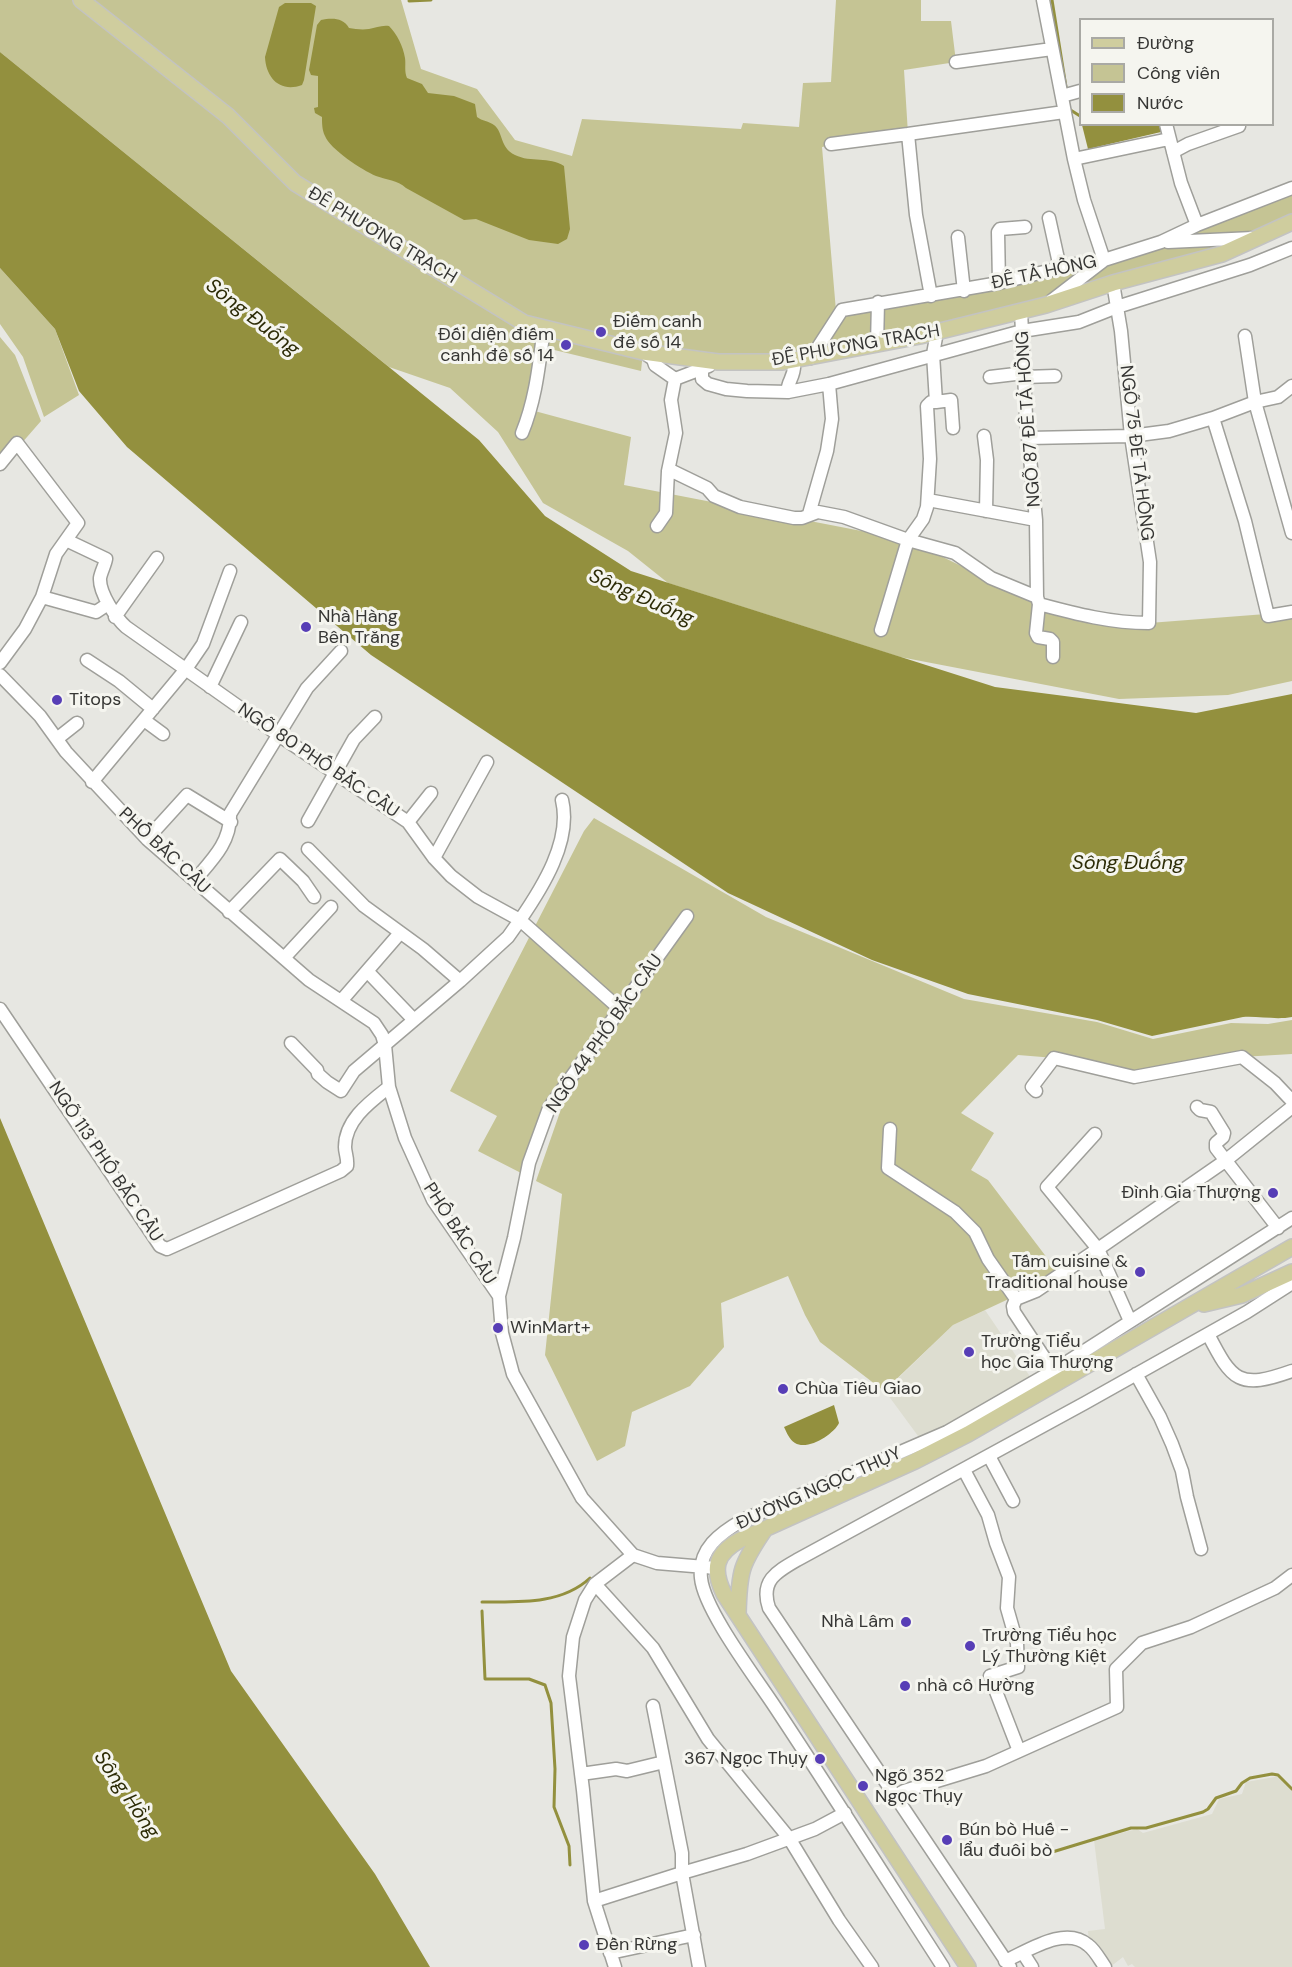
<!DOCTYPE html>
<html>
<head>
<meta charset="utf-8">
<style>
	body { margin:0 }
	#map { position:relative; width:1292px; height:1967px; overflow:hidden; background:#e7e7e2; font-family:"DM Sans",sans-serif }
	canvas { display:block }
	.legend { position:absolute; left:1079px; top:18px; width:195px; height:108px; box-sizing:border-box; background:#f5f5ef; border:2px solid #a9a9a4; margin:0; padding:8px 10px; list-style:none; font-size:18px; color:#363634 }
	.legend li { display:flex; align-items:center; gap:12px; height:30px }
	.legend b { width:30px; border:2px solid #a9a9a4 }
</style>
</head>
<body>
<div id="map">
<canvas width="1292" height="1967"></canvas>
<ul class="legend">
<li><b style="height:8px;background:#cfcd9e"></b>Đường</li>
<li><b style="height:16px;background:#c5c494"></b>Công viên</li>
<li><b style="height:16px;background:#93903e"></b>Nước</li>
</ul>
</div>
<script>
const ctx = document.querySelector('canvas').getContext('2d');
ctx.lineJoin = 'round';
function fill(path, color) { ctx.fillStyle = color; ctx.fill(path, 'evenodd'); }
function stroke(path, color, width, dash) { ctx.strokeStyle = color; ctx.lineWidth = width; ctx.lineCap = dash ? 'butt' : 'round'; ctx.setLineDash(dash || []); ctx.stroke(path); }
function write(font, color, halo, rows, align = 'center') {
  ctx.font = font + ' "DM Sans",sans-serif'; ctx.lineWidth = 6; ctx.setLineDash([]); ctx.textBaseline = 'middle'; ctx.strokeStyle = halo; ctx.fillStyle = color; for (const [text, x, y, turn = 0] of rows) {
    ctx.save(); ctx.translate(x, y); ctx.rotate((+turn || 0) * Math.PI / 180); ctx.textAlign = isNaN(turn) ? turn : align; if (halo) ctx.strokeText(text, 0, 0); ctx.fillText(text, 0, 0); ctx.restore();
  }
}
fill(new Path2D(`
	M985 1310 1031 1378 921 1440 885 1391 953 1325Z
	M1280 1776 1292 1789V1967H1135L1132 1964 1128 1966 1123 1957 1110 1967 1089 1943 1088 1931 1105 1929 1094 1840 1137 1829 1143 1833 1212 1814 1219 1799 1242 1794 1246 1782Z`), '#ddddd0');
fill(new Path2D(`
	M0 0H401L421 69 477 89 515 140 572 156 582 119 741 129 743 123 799 127 803 83 831 82 836 0H921V21H951L956 62 904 70 908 134 822 147 836 311 1104 260 1292 188V222L1222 254 811 358 643 352 641 371 542 347 531 410 631 437 624 485 908 540 1039 604 1149 623 1292 612V681L1228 695 1119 699 900 657 668 583 628 551 543 503 498 432 450 388 389 367 0 52Z
	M0 268 55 329 79 395 44 417 23 357 0 324Z
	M0 337 15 355 41 421 0 468Z
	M594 818 766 917 964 999 1097 1022 1153 1039 1231 1023 1268 1024 1292 1020V1054L1241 1057 1134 1077 1055 1058 1018 1055 961 1113 994 1133 971 1170 988 1180 1060 1275 953 1325 884 1391 820 1342 805 1315 788 1276 721 1303 724 1347 690 1386 632 1412 625 1446 597 1461 545 1355 562 1194 536 1181 568 1089 560 1087 523 1174 478 1151 497 1116 450 1091 584 831Z`), '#c5c494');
fill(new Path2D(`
	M285 3H311L316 6 304 80 302 85C280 93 266 78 265 57L279 7Z
	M321 20C331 18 343 17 349 28 355 29 362 30 369 29 376 28 381 25 389 26 397 34 403 46 405 58 406 65 404 71 407 78L422 84 428 93 454 96 475 104 477 117C482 121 489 121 494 125 504 133 499 147 515 155 531 163 549 156 564 166L570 229 567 239 558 244 529 240 476 219 464 220 406 188C397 180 387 180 376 176 362 170 330 149 325 136 322 130 322 123 322 117L315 113 314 108 318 107V76L311 75 309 70 317 25Z
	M0 52 479 440 545 516 631 571 995 687 1196 713 1292 694V1017C1276 1020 1259 1016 1243 1017L1152 1036 1097 1020 968 994 872 960 728 893 371 655 127 447 79 391 55 329 0 268Z
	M1082 125H1159L1161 132 1088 149Z
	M0 1118 231 1671 375 1874 430 1967H0Z
	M834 1405 839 1423C834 1434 808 1451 795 1443 789 1439 787 1433 784 1427Z`), '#93903e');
stroke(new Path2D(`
	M1052 0 1066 87
	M409 1 431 0
	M1069 109 1080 116
	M482 1602C518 1602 561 1605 590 1578
	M482 1611 485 1679H529L545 1685 551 1703 555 1769 554 1807 569 1846 570 1865
	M1036 1857 1131 1828H1146L1203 1812 1208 1809 1216 1798 1236 1791 1242 1783 1250 1778 1272 1774 1278 1775 1292 1789`), '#93903e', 3);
const minor = new Path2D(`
	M1043 0 1074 159 1084 200 1104 260
	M956 62 1052 49
	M1062 96 1080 91
	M1166 124 1181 183 1197 225
	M831 144 908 134
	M1173 152 1188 144 1239 126
	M1074 159 1169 139
	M1049 218 1060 268
	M958 237 964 291
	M1168 242 1253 238
	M999 283 998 232 1000 229 1025 227
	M931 296 916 215 908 134 1064 112
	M1051 301 1103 261
	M1021 311 1026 416 1036 520 1037 597
	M1245 336 1255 402 1292 533
	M877 345 878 302
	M643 352 653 359 655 365 675 379 671 400 676 433 668 471 666 513 657 526
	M811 358 842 310 999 283 1076 264 1104 260 1161 242 1197 225 1292 188
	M702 369V379L708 384 726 389 747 391 788 392 829 384 1022 331 1079 322 1117 307 1250 265 1292 248
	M990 377 1024 373
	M1024 377 1055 376
	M675 379 709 366
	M788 392C786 381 796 378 794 361
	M936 402 951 400 953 428
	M1213 418 1245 521 1268 616 1292 612
	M522 433C536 399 539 364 544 328
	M984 436 987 460 986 511
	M1028 438 1131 436 1169 431 1213 418 1255 402 1278 397 1292 386
	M0 464 17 443 78 523 56 554 42 597 25 629 0 663
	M668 471H672L707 488 714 496 740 507 794 518H802L818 512 844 517 908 540 955 553 991 578 1037 597 1039 604C1076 614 1111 623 1149 623L1150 562 1131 436 1121 331 1113 283
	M928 500 1036 520
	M809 514 827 451 832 419 829 384
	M66 540 106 559C105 565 101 572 100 578 99 593 116 618 126 627L280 736 408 822 434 858 451 876 478 897 520 920 508 937 460 981 354 1071 341 1091 327 1082 318 1074 317 1070 291 1043
	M42 597 96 612 108 604
	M1039 604 1036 633 1038 637 1050 639 1053 642V657
	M115 617 157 558
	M881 630 908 540 923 519 927 507 930 459 927 406 931 402H936L933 354 937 332
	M87 660 119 681 153 709
	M0 675 40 716 66 752 147 839 309 980 374 1023 382 1035 385 1045 389 1087 405 1138 433 1200 499 1296 502 1333 513 1374 582 1498 633 1555 657 1563 717 1568
	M210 687 241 622
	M144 720 163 734
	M58 738 77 723
	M92 782 186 669 203 644 230 571
	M562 800C572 841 542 888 520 920L621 1010
	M308 821 354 739 375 717
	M408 822 431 793
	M147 839 187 795 231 822
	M308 849 364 906 423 949 460 981
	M434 858 487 762
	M195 880C212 860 231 842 230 814L307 688 341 651
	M229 912 280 859 303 881 314 897
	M284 958 331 907
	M367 971 414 1020
	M341 1001 400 933
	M0 1009 154 1237 160 1246 167 1249 341 1171 347 1166C348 1158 345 1153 345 1147 345 1120 370 1102 389 1087
	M1036 1091 1032 1087 1054 1058 1134 1077 1242 1057 1275 1083 1292 1101
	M1197 1107 1200 1110 1211 1112 1224 1133 1223 1137 1216 1143V1148L1278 1228
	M890 1129 888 1168 955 1212 975 1232 988 1259 1016 1299
	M1095 1134 1047 1187 1098 1249 1130 1321
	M499 1296 514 1238 529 1163 549 1108 687 916
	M1016 1299 1036 1291 1098 1249 1225 1161 1292 1107
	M1016 1299 1013 1306 1014 1312 1053 1371
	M1208 1334C1232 1381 1239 1390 1292 1371
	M1136 1374 1160 1417 1172 1444 1182 1471 1187 1497 1201 1549
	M989 1456 1013 1501
	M964 1470 988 1515 996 1543 1009 1577 1007 1608 1017 1643 1018 1667 990 1676 1019 1751
	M595 1584 653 1648 708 1739 789 1838 839 1920 872 1967
	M653 1706 682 1853V1873L699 1967
	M581 1774 616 1769 627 1771 664 1762
	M895 1796 904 1791 986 1766 1117 1707 1116 1669 1142 1643 1191 1627 1275 1588 1292 1575
	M594 1901 682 1873 747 1854 815 1829 845 1813
	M610 1953 694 1935
	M1023 1953 1032 1967
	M1005 1961C1028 1951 1065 1925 1088 1945 1095 1950 1100 1960 1105 1967
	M615 1967 594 1901 583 1790 569 1676 573 1637 585 1600 595 1584 633 1555
	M943 1967C887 1880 832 1793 775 1707 756 1678 704 1610 701 1578 698 1549 720 1533 743 1520L947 1432 1053 1371 1292 1218
	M1010 1967 769 1608C760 1581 776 1572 797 1560L1085 1403 1247 1312 1292 1283`);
const major = new Path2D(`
	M81 0 228 116 295 183 524 323 643 352 718 362H783L920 336 1046 305 1113 283 1222 254 1292 222
	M1204 1304 1242 1295 1292 1272
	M738 1615C739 1571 741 1564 765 1529
	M968 1967 724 1594C712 1569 715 1554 740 1540L915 1461 968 1434 1292 1247`);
stroke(minor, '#9f9f9a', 15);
stroke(major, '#c3c3c2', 18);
stroke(minor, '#fff', 12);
stroke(major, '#cfcd9e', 15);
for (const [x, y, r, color] of [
	[601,332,6,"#573eb6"],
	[566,345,6,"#573eb6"],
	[306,627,6,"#573eb6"],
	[57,700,6,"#573eb6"],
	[1273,1193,6,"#573eb6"],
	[1140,1272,6,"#573eb6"],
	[498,1328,6,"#573eb6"],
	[969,1352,6,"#573eb6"],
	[783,1389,6,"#573eb6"],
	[906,1622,6,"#573eb6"],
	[970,1646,6,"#573eb6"],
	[905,1686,6,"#573eb6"],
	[820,1759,6,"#573eb6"],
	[863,1786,6,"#573eb6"],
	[947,1840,6,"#573eb6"],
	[584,1945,6,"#573eb6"]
]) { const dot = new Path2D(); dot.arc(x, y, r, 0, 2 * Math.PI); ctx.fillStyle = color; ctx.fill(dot); stroke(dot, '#f5f5ef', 2); }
write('18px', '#363634', '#f5f5ef', [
	["ĐÊ PHƯƠNG TRẠCH",382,236,31],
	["ĐÊ TẢ HỒNG",1044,273,-12],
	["ĐÊ PHƯƠNG TRẠCH",856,346,-10],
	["NGÕ 87 ĐÊ TẢ HỒNG",1029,419,-94],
	["NGÕ 75 ĐÊ TẢ HỒNG",1136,453,83],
	["NGÕ 80 PHỐ BẮC CẦU",318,761,34],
	["PHỐ BẮC CẦU",164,851,43],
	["NGÕ 44 PHỐ BẮC CẦU",605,1034,-55],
	["NGÕ 113 PHỐ BẮC CẦU",105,1162,56],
	["PHỐ BẮC CẦU",459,1234,57],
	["ĐƯỜNG NGỌC THỤY",819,1489,-24]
]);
write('18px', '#363634', '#f5f5ef', [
	["Điếm canh",613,322],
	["đê số 14",613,343],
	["Đối diện điếm",554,335,"right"],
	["canh đê số 14",554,356,"right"],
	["Nhà Hàng",318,617],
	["Bên Trăng",318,638],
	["Titops",69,700],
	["Đình Gia Thượng",1261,1193,"right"],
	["Tấm cuisine &",1128,1262,"right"],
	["Traditional house",1128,1283,"right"],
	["WinMart+",510,1328],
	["Trường Tiểu",981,1342],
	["học Gia Thượng",981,1363],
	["Chùa Tiêu Giao",795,1389],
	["Nhà Lâm",894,1622,"right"],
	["Trường Tiểu học",982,1636],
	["Lý Thường Kiệt",982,1657],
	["nhà cô Hường",917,1686],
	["367 Ngọc Thụy",808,1759,"right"],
	["Ngõ 352",875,1776],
	["Ngọc Thụy",875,1797],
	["Bún bò Huế -",959,1830],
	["lẩu đuôi bò",959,1851],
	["Đền Rừng",596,1945]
], 'left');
write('italic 20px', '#2d2c07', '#f5f5ef', [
	["Sông Đuống",252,318,38],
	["Sông Đuống",641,598,24],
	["Sông Đuống",1128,864],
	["Sông Hồng",126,1795,56]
]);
</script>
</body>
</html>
